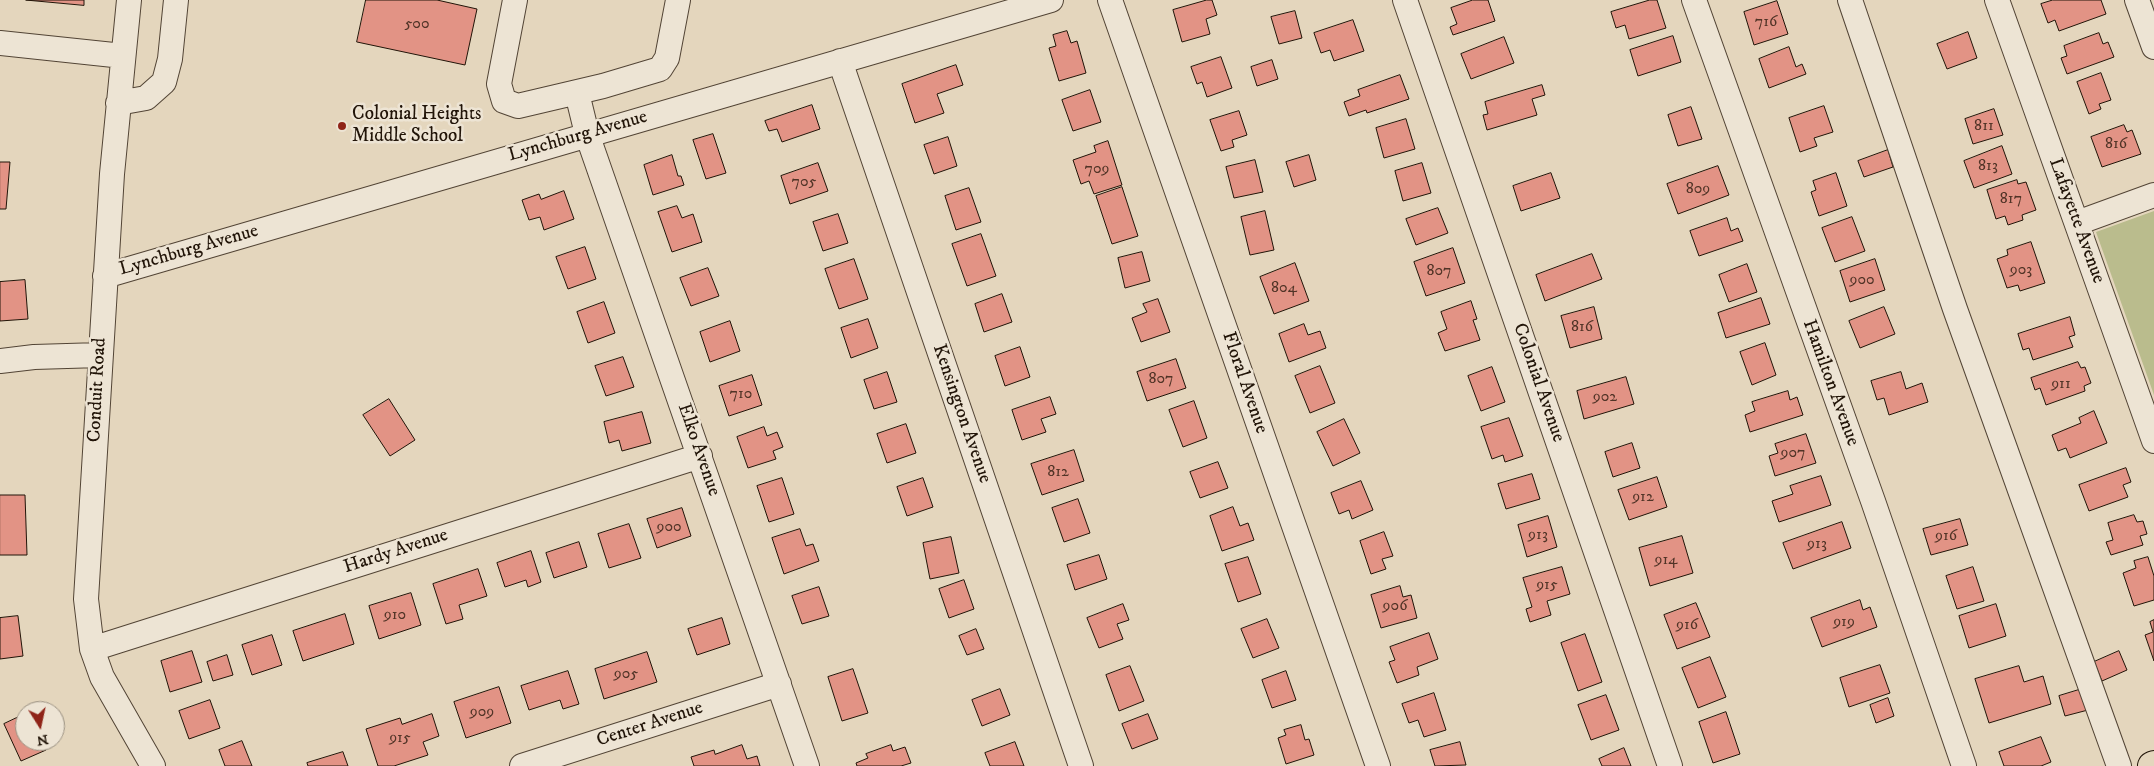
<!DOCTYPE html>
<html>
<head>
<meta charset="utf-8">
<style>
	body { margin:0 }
	#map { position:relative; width:2154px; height:766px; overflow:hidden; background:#e4d6bd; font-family:"IM FELL DW Pica",serif }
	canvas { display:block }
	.north { position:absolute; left:15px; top:701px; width:50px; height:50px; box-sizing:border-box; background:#ede4d4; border:1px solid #9b9182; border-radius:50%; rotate:170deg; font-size:14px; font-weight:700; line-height:20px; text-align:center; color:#211408 }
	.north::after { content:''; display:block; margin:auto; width:18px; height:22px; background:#8f2418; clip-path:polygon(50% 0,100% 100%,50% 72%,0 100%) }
</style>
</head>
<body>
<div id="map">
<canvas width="2154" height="766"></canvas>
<div class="north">N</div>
</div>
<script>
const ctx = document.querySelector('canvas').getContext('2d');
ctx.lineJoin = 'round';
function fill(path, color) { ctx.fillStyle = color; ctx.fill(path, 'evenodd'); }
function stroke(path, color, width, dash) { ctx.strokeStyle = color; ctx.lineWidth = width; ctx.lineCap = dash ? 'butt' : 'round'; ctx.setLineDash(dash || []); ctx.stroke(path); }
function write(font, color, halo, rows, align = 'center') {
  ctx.font = font + ' "IM FELL DW Pica",serif'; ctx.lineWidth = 5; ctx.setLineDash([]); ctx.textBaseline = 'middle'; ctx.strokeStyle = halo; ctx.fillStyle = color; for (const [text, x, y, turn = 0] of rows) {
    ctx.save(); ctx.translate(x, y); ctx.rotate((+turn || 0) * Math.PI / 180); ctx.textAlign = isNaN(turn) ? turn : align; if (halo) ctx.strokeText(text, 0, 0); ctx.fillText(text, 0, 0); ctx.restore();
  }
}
fill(new Path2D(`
	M2154 211V395L2096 232Z`), '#babc8d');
const building = new Path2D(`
	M26 0H84V5Z
	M366 0H437L477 9 465 65 357 42Z
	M1207 0H1212L1217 15 1206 19 1210 34 1182 42 1173 10Z
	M1473 0H1488L1495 21 1453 35 1450 27 1457 24 1451 8Z
	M1650 0H1657L1666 28 1629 39 1625 25 1616 28 1611 12Z
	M2053 0H2101L2106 14 2059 31 2055 20 2048 23 2041 4Z
	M1777 1 1788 34 1754 45 1744 12Z
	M1295 11 1302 38 1279 44 1271 17Z
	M1353 20 1364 51 1334 61 1330 50 1321 53 1314 33Z
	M1067 31 1071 43 1077 41 1086 73 1059 81 1049 48 1056 46 1053 35Z
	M1968 32 1977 58 1947 69 1937 44Z
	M2099 33 2103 44 2108 42 2114 57 2067 74 2061 58 2067 56 2064 46Z
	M1673 36 1681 62 1638 76 1630 50Z
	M1504 37 1514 63 1471 79 1461 54Z
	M1789 47 1796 67 1802 64 1806 74 1769 88 1759 59Z
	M1221 57 1232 88 1207 97 1202 82 1197 84 1191 67Z
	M1272 60 1278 79 1257 86 1251 67Z
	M956 65 963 85 937 94 944 113 915 123 902 84Z
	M2101 73 2111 100 2099 104 2101 109 2089 114 2077 82Z
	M1400 75 1409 99 1367 113 1366 110 1349 116 1344 102 1360 96 1358 90Z
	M1542 85 1545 95 1532 99 1537 115 1487 130 1483 115 1488 114 1485 102Z
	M1090 90 1101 122 1073 131 1062 100Z
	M812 105 820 129 782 142 777 129 769 131 765 121Z
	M1824 106 1833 132 1814 138 1817 146 1800 152 1789 118Z
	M1691 107 1702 139 1678 146 1668 115Z
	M1994 109 2003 135 1973 144 1965 119Z
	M1239 111 1247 135 1232 140 1234 147 1221 151 1210 120Z
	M1406 119 1415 149 1384 158 1376 128Z
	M2124 125 2127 132 2132 130 2141 154 2102 167 2091 137Z
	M713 134 726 173 706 179 693 140Z
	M948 137 957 166 934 174 924 145Z
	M1108 141 1122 185 1094 194 1089 181 1081 184 1073 160 1096 152 1094 146Z
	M2002 146 2012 174 1974 188 1964 161Z
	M1888 150 1893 167 1864 177 1858 161Z
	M672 155 678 176H681L684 185 653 195 644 165Z
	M1309 155 1316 180 1294 187 1286 162Z
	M1255 160 1263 192 1234 198 1226 167Z
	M0 162H10L6 209H0Z
	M818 163 828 191 790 204 781 176Z
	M1422 163 1431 193 1403 201 1395 171Z
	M1718 166 1729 195 1678 214 1667 184Z
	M1551 173 1560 198 1521 211 1513 186Z
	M1836 173 1847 206 1819 216 1811 192 1816 190 1813 181Z
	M2017 180 2018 184 2026 182 2036 210 2022 215 2023 220 2008 225 2005 216 1996 219 1987 190Z
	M1122 187 1138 236 1112 244 1096 196Z
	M969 188 981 222 956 230 945 196Z
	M564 191 574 219 544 230 540 217 529 220 522 200 539 194 541 199Z
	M677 206 682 218 693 214 702 242 672 252 658 212Z
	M1438 208 1448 233 1416 245 1406 219Z
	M1265 211 1274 250 1250 255 1241 217Z
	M838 214 848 243 823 251 813 222Z
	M1852 217 1865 251 1835 262 1822 228Z
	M1727 218 1731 231 1738 228 1743 241 1699 256 1690 231Z
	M981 234 996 276 967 286 952 244Z
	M2031 242 2045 283 2020 291 2018 285 2007 288 1997 259 2008 255 2007 250Z
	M585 247 596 279 568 289 556 257Z
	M1453 248 1465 283 1426 296 1414 262Z
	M1142 252 1150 281 1125 288 1118 258Z
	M1592 254 1602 279 1545 301 1536 275Z
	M854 259 868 299 839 309 825 269Z
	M1875 259 1885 290 1850 302 1840 271Z
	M1295 263 1309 301 1274 314 1260 277Z
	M1747 264 1757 292 1729 302 1719 275Z
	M708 268 719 296 691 306 680 278Z
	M25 280 28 319 0 321V282Z
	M1002 294 1012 322 984 332 975 304Z
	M1761 298 1770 324 1726 338 1718 313Z
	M1158 299 1170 332 1141 342 1132 318 1147 312 1143 304Z
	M1471 301 1477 319 1473 320 1480 340 1445 351 1438 333 1447 329 1441 312Z
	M604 302 615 333 588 343 577 312Z
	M1594 307 1602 339 1570 348 1561 316Z
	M1884 307 1895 334 1860 348 1849 321Z
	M2070 317 2075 335 2069 337 2073 347 2033 360 2029 348 2023 350 2018 334Z
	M868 319 878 348 851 358 841 328Z
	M730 321 740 351 710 362 700 332Z
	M1304 324 1308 335 1320 331 1326 348 1289 362 1279 334Z
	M1765 343 1776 375 1752 385 1740 352Z
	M1020 347 1030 377 1005 386 995 356Z
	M623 357 634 387 606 396 595 366Z
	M1176 359 1186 388 1147 401 1137 372Z
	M2078 362 2081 368 2085 367 2091 383 2084 386 2085 391 2046 405 2040 388 2035 390 2031 378Z
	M1320 366 1335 403 1310 413 1295 376Z
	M1492 367 1505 402 1481 411 1468 376Z
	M887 372 897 402 874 409 864 380Z
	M1901 372 1906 389 1922 383 1928 402 1889 415 1884 398 1877 400 1871 381Z
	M752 375 762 405 729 416 719 386Z
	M1626 377 1634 404 1584 419 1577 391Z
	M1788 391 1790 400 1797 397 1803 415 1750 432 1745 415 1755 411 1752 402Z
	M1050 397 1056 414 1041 419 1046 432 1022 440 1012 410Z
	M389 399 415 440 390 456 363 415Z
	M1194 401 1207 438 1183 447 1169 410Z
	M2094 411 2107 443 2070 458 2066 448 2058 451 2052 435 2081 423 2079 418Z
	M642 412 651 443 622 451 619 440 609 443 604 422Z
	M1509 418 1523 456 1505 462 1503 455 1492 459 1481 427Z
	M1344 419 1360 453 1333 466 1317 432Z
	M906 424 916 453 887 463 877 434Z
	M764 427 767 436 777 432 783 447 773 451 776 459 748 468 737 437Z
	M1806 434 1816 463 1775 476 1769 456 1778 453 1775 444Z
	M1632 443 1640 468 1613 477 1605 452Z
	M1074 450 1084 481 1042 495 1031 464Z
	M1218 462 1228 488 1200 498 1190 472Z
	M2126 468 2131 482 2123 485 2128 497 2089 511 2079 485Z
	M1532 474 1540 499 1506 509 1498 484Z
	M1821 476 1831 505 1779 522 1772 501 1793 494 1790 486Z
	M1657 477 1667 507 1629 520 1618 490Z
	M782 478 794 514 769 522 757 486Z
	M923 478 933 507 907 516 897 487Z
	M1361 481 1373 510 1352 519 1349 510 1339 514 1331 493Z
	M0 495H25L27 555H0Z
	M1078 499 1090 533 1064 542 1052 508Z
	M1233 507 1240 526 1248 523 1254 540 1222 551 1210 516Z
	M682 508 691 536 657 548 647 519Z
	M2134 515 2137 522 2143 521 2147 534 2140 536 2143 545 2111 555 2106 542 2113 540 2108 523Z
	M1548 516 1557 547 1527 557 1518 525Z
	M1960 519 1968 545 1931 555 1923 529Z
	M1842 522 1851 548 1793 569 1783 543Z
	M629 524 641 558 609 568 598 534Z
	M800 529 806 546 813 544 819 561 784 574 772 538Z
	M1384 532 1393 556 1382 559 1386 569 1371 574 1360 541Z
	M1682 536 1693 573 1650 586 1639 548Z
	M951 537 959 573 930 579 923 543Z
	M579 542 587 567 554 578 546 553Z
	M531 551 541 582 528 587 526 580 505 587 497 563Z
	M1099 555 1107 579 1075 590 1067 565Z
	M1248 557 1261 594 1238 602 1225 564Z
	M2148 557 2154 576V600L2134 606 2123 573 2136 568 2134 561Z
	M1562 567 1570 594 1547 601 1551 615 1530 622 1526 609 1532 607 1523 578Z
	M1973 567 1984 601 1957 609 1946 576Z
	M478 569 487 596 459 605 463 619 446 624 433 584Z
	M964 580 974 609 949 618 939 589Z
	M1400 586 1403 597 1411 595 1417 618 1381 628 1371 595Z
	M819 587 829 616 802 624 792 596Z
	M411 593 421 625 379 639 369 606Z
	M1860 600 1863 610 1870 607 1877 627 1822 647 1811 618Z
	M1696 603 1710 637 1677 649 1664 615Z
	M1123 604 1129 620 1117 624 1123 639 1099 648 1087 618Z
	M1996 604 2006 636 1969 648 1959 616Z
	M345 614 354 644 303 661 293 631Z
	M18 616 23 656 0 659V618Z
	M722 618 730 644 697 655 688 629Z
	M1267 619 1279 648 1253 658 1241 629Z
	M2154 620V661L2145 635 2153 632 2150 622Z
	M976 629 984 649 967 655 959 636Z
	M1429 633 1438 659 1417 667 1419 675 1397 683 1389 662 1395 660 1390 647Z
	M1585 634 1602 682 1578 691 1561 643Z
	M272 635 282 665 252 675 242 645Z
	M192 651 202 682 170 692 161 661Z
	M2119 651 2127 670 2102 681 2094 662Z
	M647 652 657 682 604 699 595 669Z
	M227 655 233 675 213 681 207 662Z
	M1710 657 1726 697 1698 708 1682 668Z
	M1880 665 1890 693 1849 707 1840 678Z
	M1130 666 1144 701 1119 711 1106 675Z
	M2019 666 2024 682 2043 676 2051 704 1989 723 1975 679Z
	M853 669 868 713 842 721 828 677Z
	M568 671 579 704 563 709 560 700 529 710 521 686Z
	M1286 671 1296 700 1272 708 1262 680Z
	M499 687 511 723 466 738 454 702Z
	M1000 689 1010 715 982 726 972 700Z
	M2082 689 2088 710 2065 716 2059 696Z
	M1434 693 1446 730 1424 737 1418 720 1409 723 1402 704Z
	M1606 695 1619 730 1591 740 1578 705Z
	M1888 698 1894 716 1876 723 1870 705Z
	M210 700 220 728 189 739 179 711Z
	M1726 712 1740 754 1713 763 1699 722Z
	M25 714V741H42L46 750 21 761 4 724Z
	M432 714 439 736 423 742 428 755 394 766H378L366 729 400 718 402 724Z
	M1148 714 1158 739 1132 749 1122 724Z
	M1301 725 1305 740 1309 739 1314 755 1286 764 1278 738 1286 735 1284 730Z
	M2041 737 2051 762 2041 766H2004L1999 752Z
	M242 741 252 766H225L219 750Z
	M1015 742 1024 766H990L985 753Z
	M1460 742 1466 765 1435 766 1430 750Z
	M742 745 747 759 757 756 760 766H694L691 757 714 750 715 754Z
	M891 745 893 751 905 747 911 763 901 766H857L856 763 868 758 866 754Z
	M1624 748 1631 766H1602L1599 759Z
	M343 752 348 766H308L307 763Z`);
fill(building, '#e29385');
stroke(building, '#211408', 1);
const minor = new Path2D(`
	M129 0 112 174 86 599 92 649 102 677 153 766
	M515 0 499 84 504 101 518 106 603 86 660 69 667 58 678 0
	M1110 0 1378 766
	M1405 0 1670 766
	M1694 0 1873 501 1964 766
	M1850 0 1955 309 2119 766
	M1997 0 2154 441
	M2137 0 2154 47
	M0 43 123 56
	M840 61 1081 766
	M577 93 587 134 807 766
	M118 103 146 98 164 82 170 59 176 0
	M2077 223 2154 195
	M105 276 1051 0
	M0 361 34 357 100 355
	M92 649 700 456
	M522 766 779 684`);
const major = new Path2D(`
	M2152 766 2154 765`);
stroke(minor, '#524435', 26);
stroke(major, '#211408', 30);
stroke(minor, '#ede4d4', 24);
stroke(major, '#e4d6bd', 28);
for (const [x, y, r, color] of [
	[342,126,5,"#8f2418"]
]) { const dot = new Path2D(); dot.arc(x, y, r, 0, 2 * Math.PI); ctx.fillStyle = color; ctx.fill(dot); stroke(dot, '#ede4d4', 2); }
write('16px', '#513427', null, [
	["716",1766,23],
	["500",417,25],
	["811",1984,127],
	["816",2116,145],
	["813",1988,167],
	["709",1097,170],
	["705",804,183],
	["809",1698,190],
	["817",2011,200],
	["903",2021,271],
	["807",1439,272],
	["900",1862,281],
	["804",1284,289],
	["816",1582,328],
	["807",1161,380],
	["911",2061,385],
	["710",741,395],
	["902",1605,398],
	["907",1793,454],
	["812",1058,473],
	["912",1643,498],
	["900",669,528],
	["913",1538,536],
	["916",1946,537],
	["913",1817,545],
	["914",1666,561],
	["915",1547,586],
	["906",1395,607],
	["910",395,616],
	["919",1844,623],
	["916",1687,626],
	["905",626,675],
	["909",482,713],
	["915",400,739]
]);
write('19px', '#211408', '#ede4d4', [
	["Colonial Heights",352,115],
	["Middle School",352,137]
], 'left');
write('19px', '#211408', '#ede4d4', [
	["Lynchburg Avenue",578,137,-16],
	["Lafayette Avenue",2076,221,70],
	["Lynchburg Avenue",189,251,-16],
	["Floral Avenue",1244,383,71],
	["Colonial Avenue",1538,383,71],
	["Hamilton Avenue",1830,383,70],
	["Conduit Road",98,390,-87],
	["Kensington Avenue",961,414,71],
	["Elko Avenue",698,450,71],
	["Hardy Avenue",396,552,-18],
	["Center Avenue",650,725,-18]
]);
</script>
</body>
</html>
